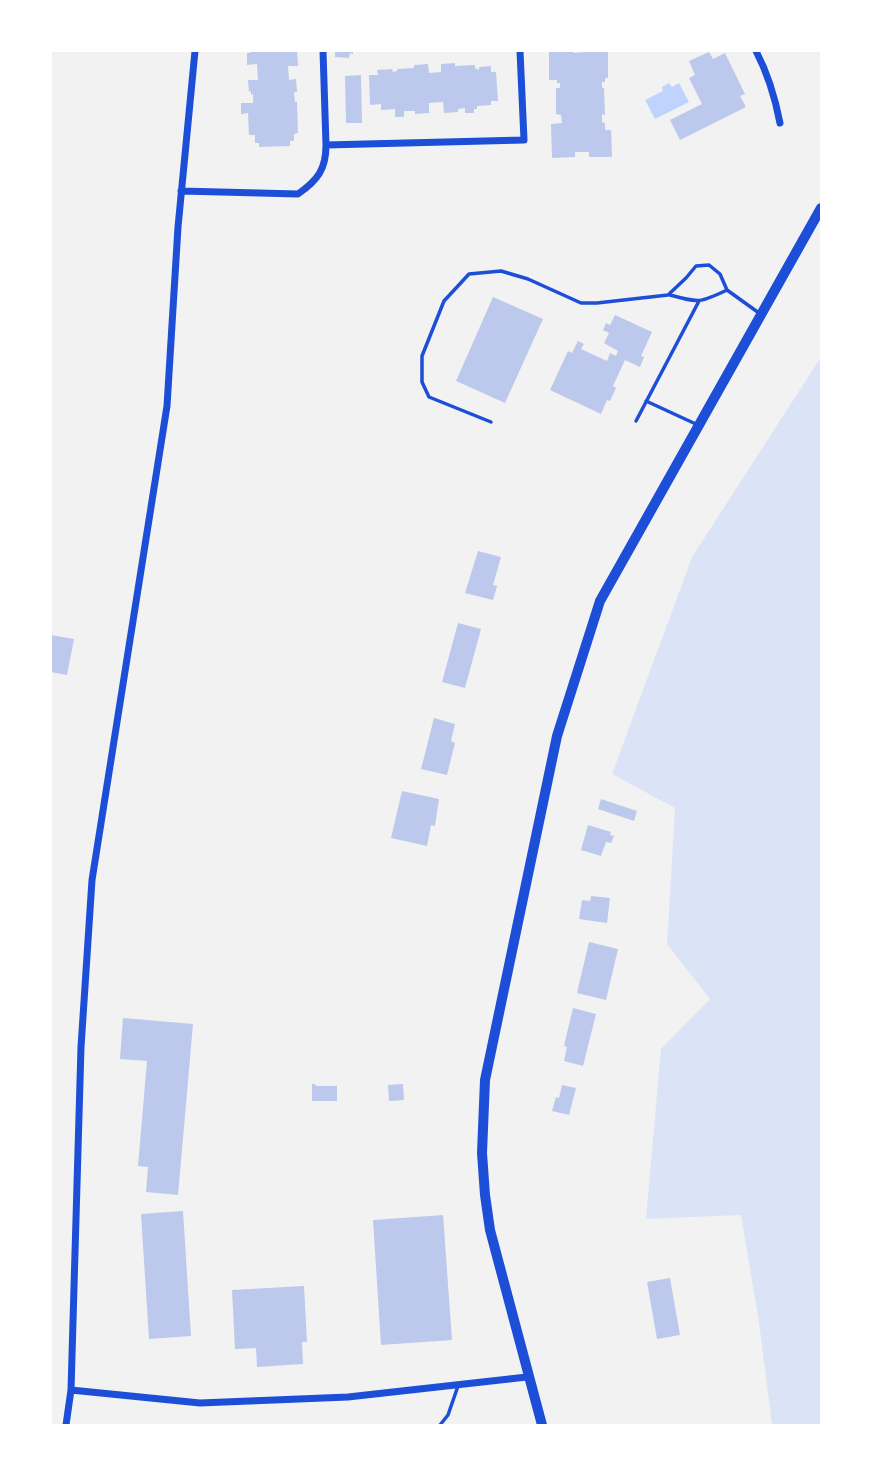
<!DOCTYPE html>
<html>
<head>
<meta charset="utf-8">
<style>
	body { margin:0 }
	#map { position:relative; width:872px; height:1476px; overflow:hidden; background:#f2f2f2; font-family:"Archivo Narrow",sans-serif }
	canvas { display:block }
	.frame { position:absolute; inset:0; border:52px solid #fff; pointer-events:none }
</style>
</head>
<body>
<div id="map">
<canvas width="872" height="1476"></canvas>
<div class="frame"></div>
</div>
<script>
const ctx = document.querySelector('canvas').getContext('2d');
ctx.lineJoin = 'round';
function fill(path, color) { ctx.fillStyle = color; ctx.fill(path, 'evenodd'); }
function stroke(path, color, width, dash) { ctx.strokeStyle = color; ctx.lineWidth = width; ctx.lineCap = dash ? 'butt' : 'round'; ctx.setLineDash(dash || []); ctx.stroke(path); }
fill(new Path2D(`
	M821 357V1425H772L759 1322 741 1215 646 1219 661 1049 710 999 667 944 675 808 612 774 692 557Z`), '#dbe4f7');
fill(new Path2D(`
	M669 83 672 87 679 83 689 102 655 119 645 100 663 91 662 87Z`), '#bfd3fe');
fill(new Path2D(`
	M250 51H297L298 66H288L289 80 296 79 297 92H294L295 102H297L298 133 294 134V141H290V146L259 147V143H255V135H249L248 113 241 114V103H253V94L251 95V91L249 92 248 80H258L257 64 247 65V53H250Z
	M335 51H353V54L350 53 349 58 335 57Z
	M549 51H574V53L586 52V51H608V78H605V82H602V88H604L605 115 602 114V122L605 123V130H611L612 157H589V152H575V157L552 158 551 124 562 123 561 115 556 114V88H560V83H557V80H549Z
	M709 52 713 59 725 53 745 94 740 96 746 107 680 140 670 120 702 104 689 78 695 75 689 61Z
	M455 63V66L475 65V68L479 70V67L491 66V72H496L498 101H491V105L477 106V109H474V113H465V108L458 109V112L444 113 443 102 429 103V113L415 114V111H404V117H395V109L381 110V104L370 105 369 75H378L377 70 392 69 393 72 397 71V69L414 68V65L428 64 429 73 441 72V64Z
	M361 75 362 123H346L345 76Z
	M493 297 543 319 505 403 456 381Z
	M615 315 652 332 641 356 644 357 640 367 625 360 613 386 616 388 610 401 607 400 601 414 550 390 568 351 572 353 578 341 584 344 581 349 607 361 610 353 616 356 618 351 604 343 609 333 603 330 606 323 610 325Z
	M478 551 501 557 493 585 497 586 493 600 465 593Z
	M458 623 481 629 465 688 442 682Z
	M51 635 74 639 67 675 51 672Z
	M434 718 455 724 451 741 455 743 447 775 421 769Z
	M402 791 439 799 435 826 431 825 427 846 391 838Z
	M601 799 637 811 634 821 598 809Z
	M588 825 611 832 610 835 614 836 611 843 606 842 601 856 581 850Z
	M591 896 610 898 607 923 579 919 582 900 590 901Z
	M589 942 618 949 606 1000 577 993Z
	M573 1008 596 1014 583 1066 564 1061 567 1047 564 1046Z
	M123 1018 193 1024 178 1195 146 1192 148 1167 138 1166 147 1061 120 1059Z
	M312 1084H315L316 1086H337V1101H312Z
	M403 1084 404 1100 389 1101 388 1085Z
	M562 1085 576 1088 569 1115 552 1111 556 1097 559 1098Z
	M183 1211 191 1336 149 1339 141 1214Z
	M443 1215 452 1340 381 1345 373 1220Z
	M670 1278 680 1335 657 1339 647 1282Z
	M304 1286 307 1342H302L303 1364 257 1367 256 1348 235 1349 232 1290Z`), '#bdc9ec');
stroke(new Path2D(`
	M670 295C699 303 700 303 727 290
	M646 401 698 425
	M636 421 699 301
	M491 422 429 397 422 382V356L444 301 469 274 501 271 528 279 581 303H597L668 295 686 278 696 266 709 265 720 274 727 290 759 313
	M440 1425 448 1415 458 1386`), '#1d4ed8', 3.5);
stroke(new Path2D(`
	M323 51 326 145 524 140 520 51
	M756 51C768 74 775 97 780 123
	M181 191 298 194C318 180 326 169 326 145
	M71 1390 200 1403 348 1397 527 1377
	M66 1425 71 1390 81 1047 92 880 167 406 178 227 195 51`), '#1d4ed8', 7);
stroke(new Path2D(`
	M542 1425 490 1230 485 1195 482 1153 485 1080 557 736 600 601 821 208`), '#1d4ed8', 10);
</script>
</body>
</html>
